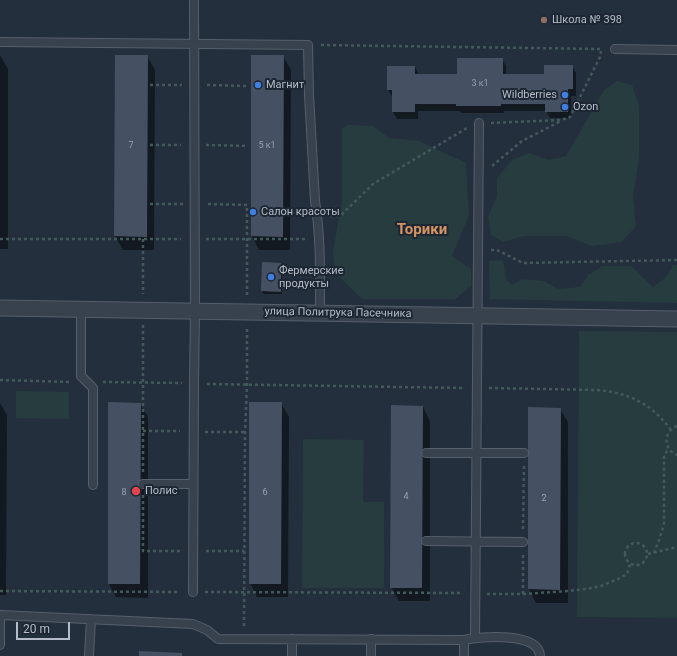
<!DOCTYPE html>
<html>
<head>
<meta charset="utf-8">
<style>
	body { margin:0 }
	#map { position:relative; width:677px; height:656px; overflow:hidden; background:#242f3e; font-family:Roboto,sans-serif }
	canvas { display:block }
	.scale { position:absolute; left:16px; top:622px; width:54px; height:18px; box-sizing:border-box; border:2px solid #b4bcc9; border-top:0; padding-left:5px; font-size:12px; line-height:14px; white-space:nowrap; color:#b4bcc9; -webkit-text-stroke:3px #1d2633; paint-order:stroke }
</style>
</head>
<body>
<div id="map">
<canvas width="677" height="656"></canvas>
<div class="scale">20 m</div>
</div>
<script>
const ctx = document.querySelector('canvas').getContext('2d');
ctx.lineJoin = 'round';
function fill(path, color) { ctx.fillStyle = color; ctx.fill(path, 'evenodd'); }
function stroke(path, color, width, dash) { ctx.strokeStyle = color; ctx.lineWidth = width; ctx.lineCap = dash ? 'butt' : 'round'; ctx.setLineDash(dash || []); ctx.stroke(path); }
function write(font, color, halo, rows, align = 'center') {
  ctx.font = font + ' Roboto,sans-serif'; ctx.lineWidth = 4; ctx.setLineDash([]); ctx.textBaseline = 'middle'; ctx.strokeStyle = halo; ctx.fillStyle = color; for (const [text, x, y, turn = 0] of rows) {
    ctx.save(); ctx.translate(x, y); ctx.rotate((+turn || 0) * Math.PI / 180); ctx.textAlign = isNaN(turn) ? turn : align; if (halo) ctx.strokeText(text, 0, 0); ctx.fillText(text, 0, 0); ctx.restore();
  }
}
fill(new Path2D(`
	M617 81 632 85 639 106V158L633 197 636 226 622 242 592 246 566 236H524L503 242 491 235 488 216 497 197V178L512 160 529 153 549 160 566 156 604 90Z
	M348 125 373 126 389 138 419 141 466 163 469 216 452 256 471 269V286L455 299H362L335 273 333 252 342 201V128Z
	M503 260 506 279 512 285 522 279 543 281 559 289 580 287 588 275 602 266H631L653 287 666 277 673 265H677V303L490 299 489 261Z
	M579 331 677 332V618L577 617Z
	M16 391 69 392V419L16 418Z
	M303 439 364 440 363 502H384V588H302Z`), '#263c3f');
fill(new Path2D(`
	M0 55 8 69V249H0Z
	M116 56H147L155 70 154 250H123L115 236Z
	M252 56H283L291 70 290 250H259L252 236Z
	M502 59 506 66V75H545L572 66 576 73V96H571V118H550L546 111H504V113H461L460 111H418V119H397L393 112 392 96 388 90 415 67 419 75H458Z
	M281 264 282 267V294H264L262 291Z
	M0 403 7 415 6 595H0Z
	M281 403 289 417 288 597H257L250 583Z
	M140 404 148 417V598L116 597 109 584Z
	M423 407 430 421V601H399L391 587Z
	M529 408 560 409 568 422V603H536L529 589Z`), '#0007');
fill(new Path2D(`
	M115 55H148L147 237 114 236Z
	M251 55H284L283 237 251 236Z
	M457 58H503V74H544V65H573V89H568V112H545V104H501V106H456V104H415V112H392V90H387V66H415V74H457Z
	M262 262 281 263V292L261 291Z
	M108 402 141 403 140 584H108Z
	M249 402H282L281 584H249Z
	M391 405 423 406 422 588H390Z
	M528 407 561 408 560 590 528 589Z
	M139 651 182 653V656H139Z`), '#455162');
const lane = new Path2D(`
	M0 42 308 45 309 95 315 201C321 238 320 275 320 313
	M615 49 677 50
	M81 309V376L93 388V485
	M426 453H524
	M143 484H193
	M426 541 523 542
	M193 592 194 383 195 311 194 0
	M0 615 193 624 207 630 218 639 464 640C481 636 539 632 540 656
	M475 637 479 123
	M0 645V615
	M89 656 91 619
	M292 656V639
	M371 656V639
	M464 656V640`);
const street = new Path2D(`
	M0 308 677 319`);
stroke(lane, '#565f6c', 10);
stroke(street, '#565f6c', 17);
stroke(new Path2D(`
	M321 45 602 49
	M150 85H182
	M207 85 248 86
	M491 123 561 120 570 117 600 57 601 51
	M150 145H181
	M206 145 248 146
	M492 166 522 141 561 121
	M150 204H183
	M208 204 247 205V296
	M330 216H340L373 184 467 128
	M0 239H181
	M143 239V294
	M206 239H307
	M491 250H497L523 263 677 260
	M0 380 70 382
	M103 382 182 383
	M207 384 464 388
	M489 388 597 390C621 392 642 399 659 416 663 420 667 425 671 430
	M677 426C663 432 663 449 677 455
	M143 431H180
	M205 432H245
	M143 472V325
	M143 495V551H181
	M523 529 524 466
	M625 554a11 11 0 1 1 22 0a11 11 0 1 1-22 0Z
	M206 551H244
	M654 553 659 540 664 524V455L669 449
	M648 554 677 547
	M0 591 180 592
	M205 592 462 593
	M487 594H523L568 591 586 589 601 586 618 579 627 574 630 564
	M523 594V554
	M244 626 245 432 247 384V328`), '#44595c', 2.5, [3, 3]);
stroke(lane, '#38414e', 8);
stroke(street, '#38414e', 15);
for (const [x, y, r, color] of [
	[544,20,4,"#8d6e63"],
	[258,85,4,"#3f7fe0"],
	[565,95,4,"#3f7fe0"],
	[565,107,4,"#3f7fe0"],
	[253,212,4,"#3f7fe0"],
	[271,277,4,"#3f7fe0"],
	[136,491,5,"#e0444e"]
]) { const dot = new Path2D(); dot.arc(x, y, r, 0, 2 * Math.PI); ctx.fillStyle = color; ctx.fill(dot); stroke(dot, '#1d2633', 1.5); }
write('9px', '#98a1af', null, [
	["3 к1",480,84],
	["7",131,146],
	["5 к1",267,146],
	["8",124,493],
	["6",265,493],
	["4",406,497],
	["2",544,499]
]);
write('11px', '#b4bcc9', '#1d2633', [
	["Школа № 398",552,20],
	["Магнит",266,85],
	["Wildberries",557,95,"right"],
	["Ozon",573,107],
	["Салон красоты",261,212],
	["Фермерские",279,271],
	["продукты",279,284],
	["Полис",145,491]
], 'left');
write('11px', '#b4bcc9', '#1d2633', [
	["улица Политрука Пасечника",338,313,1]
]);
write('bold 15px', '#d59563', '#1d2633', [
	["Торики",422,230]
]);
</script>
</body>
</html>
